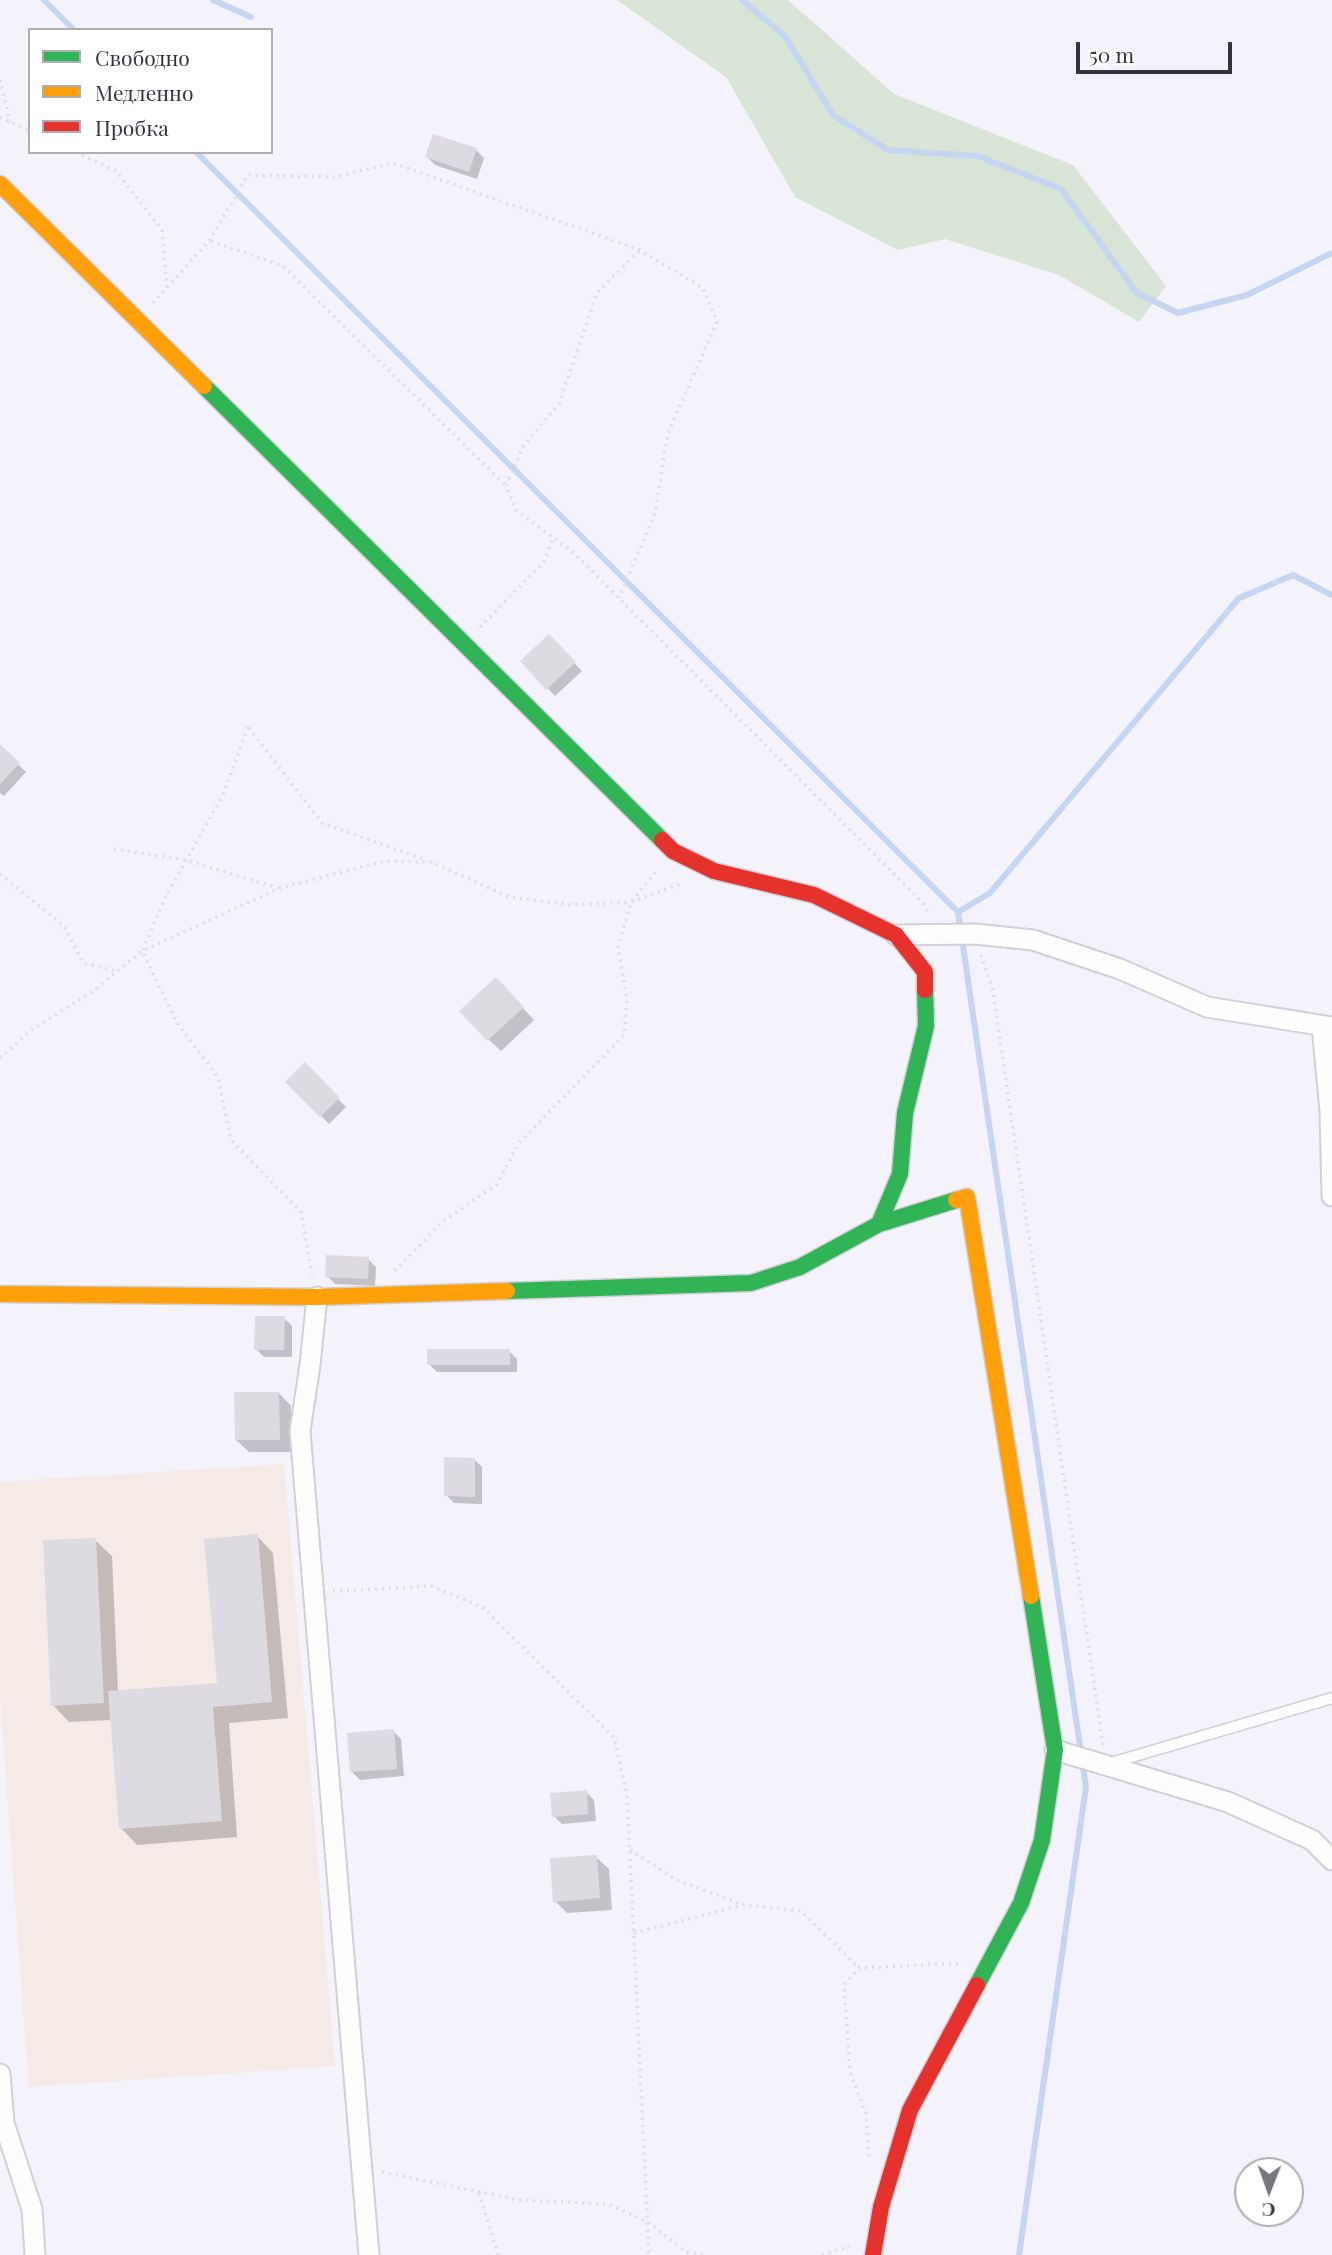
<!DOCTYPE html>
<html>
<head>
<meta charset="utf-8">
<style>
	body { margin:0 }
	#map { position:relative; width:1332px; height:2255px; overflow:hidden; background:#f4f2fa; font-family:"Playfair Display",serif }
	canvas { display:block }
	.legend { position:absolute; left:28px; top:28px; width:245px; height:126px; box-sizing:border-box; background:#fff; border:2px solid #aeaeb1; margin:0; padding:9px 12px; list-style:none; font-size:21px; color:#35343d }
	.legend li { display:flex; align-items:center; gap:14px; height:35px }
	.legend b { width:35px; border:2px solid #aeaeb1 }
	.north { position:absolute; left:1234px; top:2157px; width:70px; height:70px; box-sizing:border-box; background:#fff; border:2px solid #aeaeb1; border-radius:50%; rotate:181deg; font-size:19px; font-weight:700; line-height:28px; text-align:center; color:#35343d }
	.north::after { content:''; display:block; margin:auto; width:24px; height:32px; background:#78767f; clip-path:polygon(50% 0,100% 100%,50% 72%,0 100%) }
	.scale { position:absolute; left:1076px; top:42px; width:156px; height:32px; box-sizing:border-box; border:4px solid #35343d; border-top:0; padding-left:9px; font-size:21px; line-height:24px; white-space:nowrap; color:#35343d; -webkit-text-stroke:5px #fff; paint-order:stroke }
</style>
</head>
<body>
<div id="map">
<canvas width="1332" height="2255"></canvas>
<ul class="legend">
<li><b style="height:9px;background:#30b455"></b>Свободно</li>
<li><b style="height:9px;background:#ff9f0a"></b>Медленно</li>
<li><b style="height:9px;background:#e5322d"></b>Пробка</li>
</ul>
<div class="north">С</div>
<div class="scale">50 m</div>
</div>
<script>
const ctx = document.querySelector('canvas').getContext('2d');
ctx.lineJoin = 'round';
function fill(path, color) { ctx.fillStyle = color; ctx.fill(path, 'evenodd'); }
function stroke(path, color, width, dash) { ctx.strokeStyle = color; ctx.lineWidth = width; ctx.lineCap = dash ? 'butt' : 'round'; ctx.setLineDash(dash || []); ctx.stroke(path); }
fill(new Path2D(`
	M284 1464 335 2066 29 2087 0 1698V1482Z`), '#f6eae6');
fill(new Path2D(`
	M617 0H788L894 94 1073 165 1166 286 1139 322 1059 275 945 239 898 250 795 197 726 77Z`), '#d7e4d6');
fill(new Path2D(`
	M476 150 484 158 477 179 435 165 427 157Z
	M549 636 582 671 555 696 522 661Z
	M0 747 26 772 4 796 0 793Z
	M508 992 534 1020 501 1051 488 1039Z
	M305 1065 346 1107 329 1124 288 1082Z
	M368 1259 376 1267 375 1286 335 1284 327 1276Z
	M284 1318 292 1326V1357H264L256 1349Z
	M509 1351 517 1359V1372H437L429 1364Z
	M279 1393 291 1406V1452H249L236 1440Z
	M474 1459 482 1467V1504L454 1503 446 1495Z
	M257 1536 273 1553 288 1718 229 1723 237 1837 137 1845 121 1828 112 1720 69 1722 53 1705 95 1540 112 1556 118 1692 219 1684Z
	M393 1731 401 1739 404 1776 360 1780 352 1772Z
	M586 1792 594 1800 596 1821 562 1824 554 1816Z
	M596 1857 609 1869 612 1910 567 1913 555 1901Z`), '#0003');
stroke(new Path2D(`
	M44 0 74 30
	M213 0 251 17
	M742 0 785 36 833 115 888 150 978 156 1061 189 1137 293 1178 313 1247 295 1332 253
	M196 152 958 912 1086 1787 1019 2255
	M958 912 990 893 1239 598 1293 575 1332 595`), '#c6d6f2', 6);
fill(new Path2D(`
	M433 134 477 148 469 172 425 157Z
	M549 634 576 662 546 690 520 661Z
	M0 744 20 763 0 784Z
	M496 977 524 1007 487 1041 459 1011Z
	M305 1062 340 1098 320 1117 285 1082Z
	M326 1255 369 1257 368 1279 325 1277Z
	M255 1316H285L284 1350H254Z
	M427 1349H510V1365H427Z
	M234 1392H279L280 1440H235Z
	M444 1457 475 1458V1497L444 1496Z
	M258 1534 272 1702 213 1707 222 1821 119 1829 108 1691 217 1683 204 1539Z
	M96 1538 104 1703 51 1706 43 1540Z
	M394 1729 397 1769 350 1772 347 1733Z
	M587 1790 588 1814 552 1817 550 1793Z
	M597 1855 600 1898 553 1902 550 1858Z`), '#dedae1');
const lane = new Path2D(`
	M1111 1763 1332 1698`);
const street = new Path2D(`
	M896 935 975 934 1033 940 1120 969 1207 1007 1332 1027
	M1322 1026 1330 1111 1332 1196
	M317 1297 310 1365 300 1431 369 2255
	M1055 1750 1228 1802 1312 1840 1332 1860
	M0 2074 4 2123 32 2209 35 2255`);
const fast = new Path2D(`
	M204 386 662 840
	M879 1224 900 1174 905 1113 926 1026 925 990
	M507 1291 751 1283 800 1267 879 1224 956 1200
	M977 1985 1021 1903 1042 1840 1055 1750 1031 1596`);
const slow = new Path2D(`
	M0 184 204 386
	M956 1200 967 1197 1031 1596
	M0 1294 317 1297 507 1291`);
const jam = new Path2D(`
	M662 840 673 851 714 871 814 895 896 935 925 972V990
	M873 2255 881 2207 910 2110 977 1985`);
stroke(lane, '#d1cfd7', 13);
stroke(street, '#d1cfd7', 23);
stroke(fast, '#d1cfd7', 19);
stroke(slow, '#d1cfd7', 19);
stroke(jam, '#d1cfd7', 19);
stroke(new Path2D(`
	M0 80 10 122
	M0 117 30 131
	M76 152 116 171 162 230 167 288
	M211 241 283 266 506 486
	M639 251 597 293 559 404 524 445 506 486 516 510 574 553 924 904 929 915
	M153 303 210 240 248 175 336 177 393 163 640 250 703 288 717 322 668 433 655 513 619 598
	M480 627 544 562 553 538
	M248 727 223 795 165 898 142 951 177 1023 218 1077 231 1140 301 1212 312 1274
	M249 728 322 823 426 860
	M114 849 186 860 278 888
	M0 874 64 926 83 963 117 971
	M981 955 993 991 1103 1746
	M0 1058 31 1030 92 992 142 951 280 888 385 861 432 862 509 897 572 905 631 902 683 883
	M395 1271 442 1222 497 1184 519 1143 624 1035 627 999 618 948 631 902 658 869
	M333 1591 431 1586 482 1607 614 1737 627 1796 649 2255
	M630 1850 677 1880 741 1904
	M634 1933 743 1905 801 1911 859 1968
	M869 2156 866 2114 850 2072 844 1985 859 1968 962 1963
	M382 2172 520 2200 608 2204 648 2222 686 2252 706 2255
	M479 2193 498 2255
	M822 2255 850 2246`), '#dfdee0', 3.5, [2, 5]);
stroke(lane, '#fdfdfe', 10);
stroke(street, '#fdfdfe', 19);
stroke(fast, '#30b455', 16);
stroke(slow, '#ff9f0a', 16);
stroke(jam, '#e5322d', 16);
</script>
</body>
</html>
